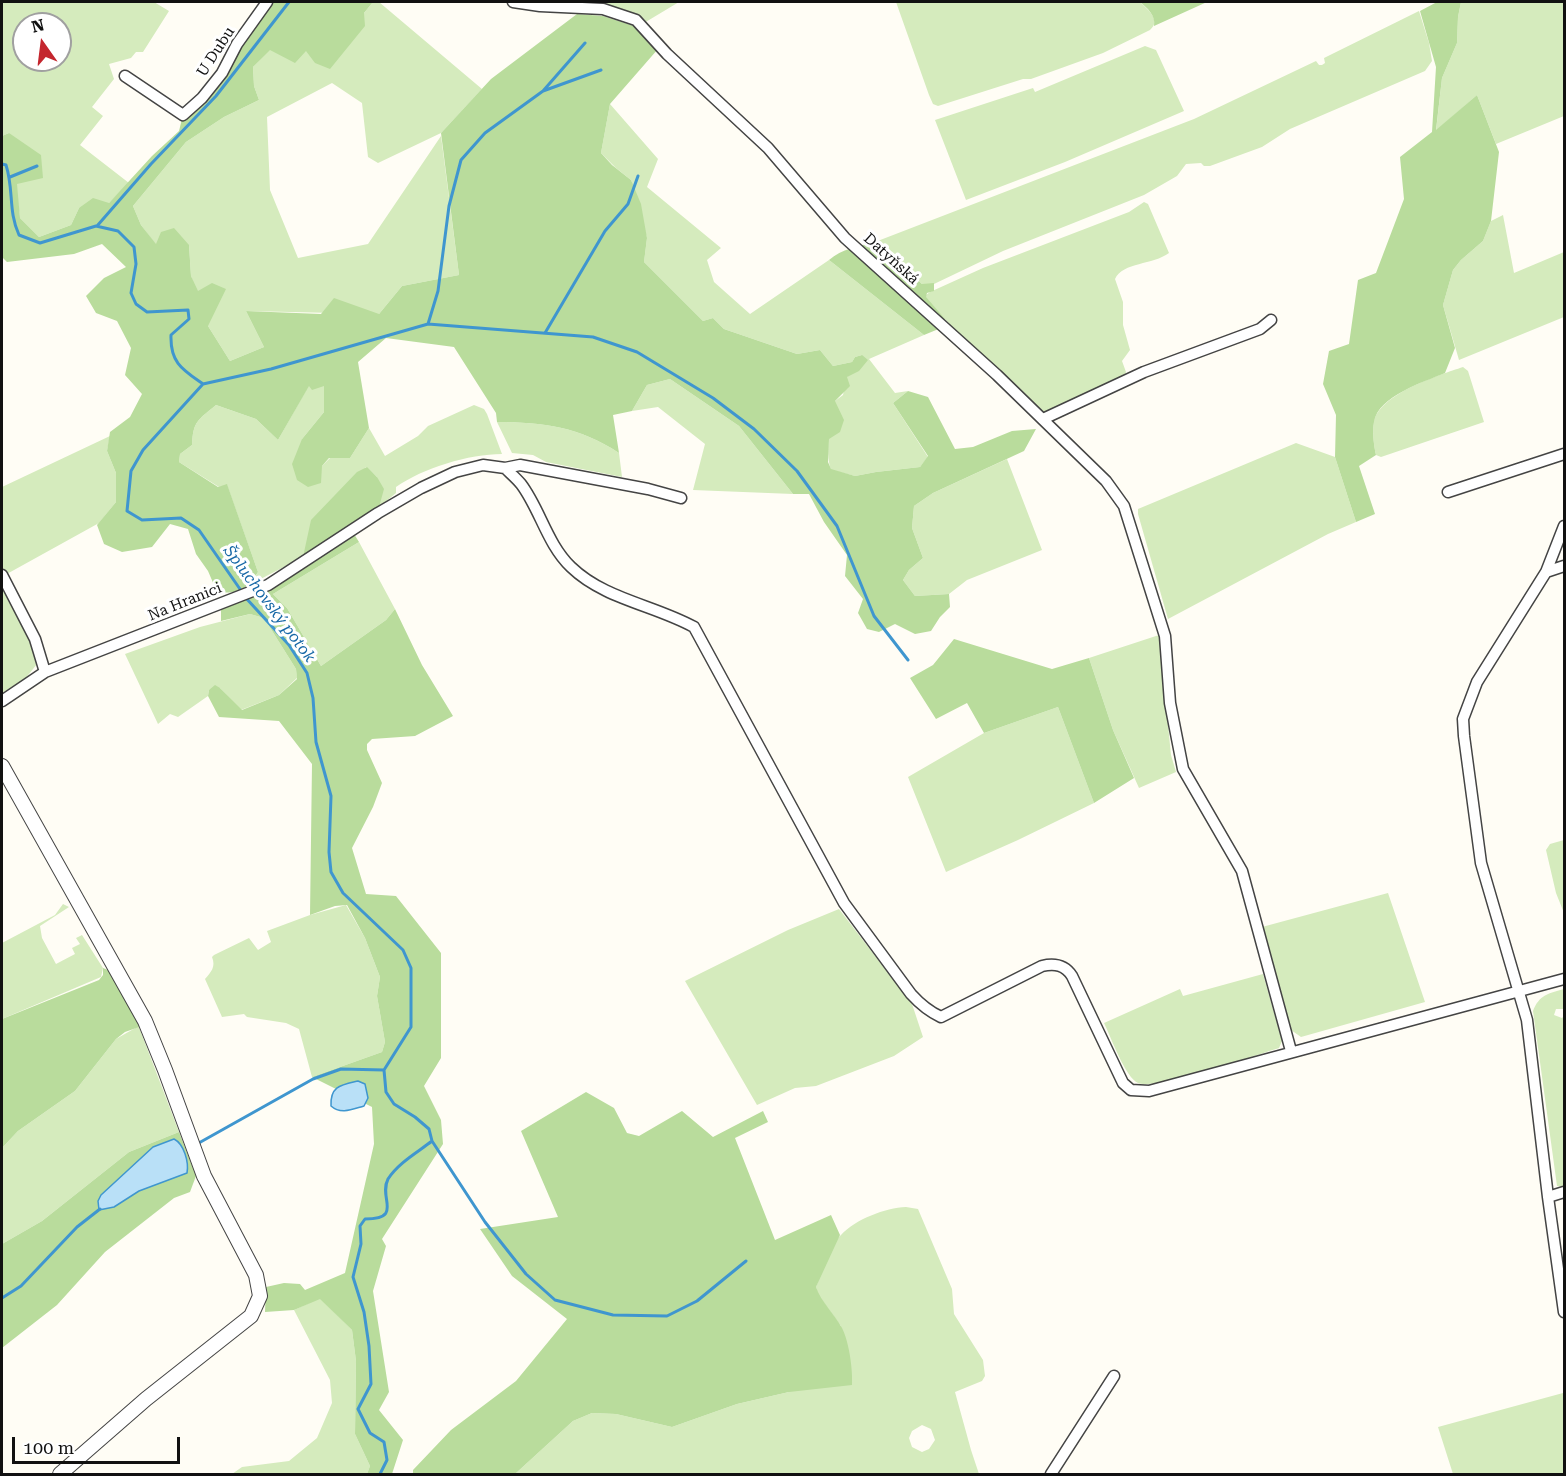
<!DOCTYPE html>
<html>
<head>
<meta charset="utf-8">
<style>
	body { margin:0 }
	#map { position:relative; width:1566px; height:1476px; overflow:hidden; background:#fffdf5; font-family:"Roboto Serif",serif }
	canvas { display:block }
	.frame { position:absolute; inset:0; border:3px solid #111; pointer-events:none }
	.north { position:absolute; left:12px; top:12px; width:60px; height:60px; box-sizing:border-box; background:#fff; border:2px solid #a0a0a0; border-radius:50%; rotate:346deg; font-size:16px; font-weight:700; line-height:24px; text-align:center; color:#111 }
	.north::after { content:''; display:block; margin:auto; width:21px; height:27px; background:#c4262e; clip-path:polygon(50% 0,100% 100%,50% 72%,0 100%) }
	.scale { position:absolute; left:12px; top:1437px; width:168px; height:27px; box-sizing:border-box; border:3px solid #111; border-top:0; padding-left:8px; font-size:18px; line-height:21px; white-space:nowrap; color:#111; -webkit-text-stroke:4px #fff; paint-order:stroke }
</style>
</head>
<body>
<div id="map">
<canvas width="1566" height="1476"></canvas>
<div class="frame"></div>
<div class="north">N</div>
<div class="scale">100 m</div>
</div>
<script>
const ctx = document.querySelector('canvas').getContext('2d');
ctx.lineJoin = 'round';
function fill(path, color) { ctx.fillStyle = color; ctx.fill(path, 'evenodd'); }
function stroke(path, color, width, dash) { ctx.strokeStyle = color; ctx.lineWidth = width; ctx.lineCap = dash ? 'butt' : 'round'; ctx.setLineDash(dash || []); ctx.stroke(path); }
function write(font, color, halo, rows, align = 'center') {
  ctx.font = font + ' "Roboto Serif",serif'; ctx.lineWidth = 6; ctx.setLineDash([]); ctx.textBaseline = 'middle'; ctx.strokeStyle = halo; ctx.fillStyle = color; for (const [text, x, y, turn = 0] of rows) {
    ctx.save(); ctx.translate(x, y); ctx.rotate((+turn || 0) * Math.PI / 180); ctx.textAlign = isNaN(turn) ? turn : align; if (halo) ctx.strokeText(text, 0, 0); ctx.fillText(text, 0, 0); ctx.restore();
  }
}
fill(new Path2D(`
	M2 2H154L169 11 143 52H136L131 58 109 64 114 79 92 107 103 116 80 145 129 183 109 203 79 208 71 225 39 237 20 218 9 133 2 136ZM24 24H60V60H24Z
	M373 2H379L482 89 441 133 378 163 368 157 362 103 332 83 267 117 270 190 298 258 368 244 441 136 459 275 402 286 379 314 246 311 264 347 230 361 208 326 191 276 189 245H156L141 225 133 206 186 142 224 117 259 100 254 86 253 67 270 49 306 51 364 13Z
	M544 2H679L644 23C608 0 589 4 548 4Z
	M896 2H1140C1147 9 1162 20 1150 30L1103 53 1031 79H1023L938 106 933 104 929 95Z
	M1461 2H1564V116L1496 144 1477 95 1436 131 1442 78 1457 43 1458 17Z
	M1419 11 1429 43 1432 61 1425 71 1290 129 1262 147 1210 166H1204L1201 163 1186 164 1177 176 1144 195 1003 251 934 284H922L875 242 1194 119 1316 61 1319 65H1322L1325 63 1324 58Z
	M1145 46 1156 50 1184 111 1065 162 966 200 935 120 1033 88 1035 92Z
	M610 104 658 159 647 187 721 248 707 260 714 282 750 314 829 260 924 335 869 359 895 393 908 391 893 403 928 457 920 467 876 472 855 476 831 470C824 449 832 422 835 401L843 395 847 377 862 355 855 357 852 362 833 366 820 350 797 354 724 329 713 318 703 321 644 262 647 238 631 180 616 168 601 153Z
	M1144 202 1148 204 1169 253C1153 265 1123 262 1115 279L1123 302V325L1130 350 1122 361 1126 372 1125 375 1061 406 1044 412 971 347 926 299V295L930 292 983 268 1129 212Z
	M1503 215 1514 273 1564 252V317L1459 360 1443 305 1453 270 1461 260 1483 241 1491 221Z
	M1463 367 1468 371 1484 422 1381 457 1376 455C1374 446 1372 432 1374 422 1379 394 1439 375 1463 367Z
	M670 379 739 426 793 494 693 490 705 444 658 407 632 411 647 385Z
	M309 385 324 386V412L302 439 322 466 330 458H350L369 428 385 456 418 436 428 426 474 405 484 409 487 414 502 454C469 454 423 468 396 487V493L379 507 377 477 366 467 303 557 251 584 258 572 227 485 219 487 179 462 180 454 192 445C193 421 198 420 216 405L256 419 278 440Z
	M497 422C543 422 580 427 619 453L622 477 546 462 533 455 512 453Z
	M110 436 107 451 116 473V502L99 523 5 575 2 565V487Z
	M1296 443 1335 457 1356 522 1328 534 1168 619 1138 514V509Z
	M1007 459 1042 550 967 580 949 594 915 596 903 580 909 570 923 558 912 528 914 506 933 493Z
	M359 542 395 609 386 620 321 666 287 608 273 594Z
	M2 584 30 639 37 664 25 679 2 693Z
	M250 614 264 618 296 669 297 678 279 695 241 710 220 688 209 690 208 696 178 717 170 714 158 724 125 654 200 627Z
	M1159 635 1171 755 1176 772 1139 788 1113 730 1089 658Z
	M1058 707 1094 803 1018 840 946 872 908 777 984 733Z
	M1564 840V913L1556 893 1546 850 1550 844Z
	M1388 893 1425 1002 1301 1037 1291 1030 1262 927Z
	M63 904 69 907 40 926 42 938 56 964 75 954 72 948 80 944 76 938 82 935 103 968 101 977 2 1019V943L55 915Z
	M346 905 365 938 380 977 377 996 385 1042 382 1052 312 1077 299 1029 286 1023 247 1017 244 1014 222 1017 205 979C211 972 216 967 212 957L214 955 249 938 258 950 271 942 267 931 310 915Z
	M839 909 912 1004 923 1037 894 1056 816 1086 795 1088 757 1105 685 981 788 930Z
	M1263 974 1282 1041 1279 1048C1256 1055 1155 1091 1138 1083 1125 1077 1111 1037 1104 1023L1180 989 1183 996Z
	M1564 989V1015L1563 1009H1556L1554 1015 1562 1018 1564 1016V1187L1557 1186 1533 1011C1539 995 1549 993 1564 989Z
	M137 1027H139L179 1132 129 1152 42 1221 2 1244V1148L18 1131 75 1091 116 1039Z
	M906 1207 918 1209 952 1289 954 1314 983 1360 985 1376 982 1381 955 1392 971 1450 979 1474H515L573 1421 592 1413 616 1414 672 1427 737 1404 789 1392 841 1326 818 1295 816 1287C823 1270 828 1247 841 1235 856 1219 885 1208 906 1207ZM922 1425 931 1429 935 1440 929 1449 922 1452 912 1447 909 1438 912 1431Z
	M320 1298 352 1330 356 1361 355 1434 370 1466 367 1474H232L242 1467 289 1461 317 1438 332 1403 330 1380 294 1310Z
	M1563 1393 1564 1394V1474H1453L1438 1427Z`), '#d5ebbd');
fill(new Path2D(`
	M267 2H373L364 13 365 26 330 69 315 63 306 51 295 63 270 50 253 67 254 86 259 100 224 117 186 142 133 206 141 225 156 244 161 232 174 228 189 245 191 276 198 291 212 283 226 289 208 326 230 361 264 347 246 311 321 314 334 298 379 314 402 286 459 275 441 133 491 79 577 14 603 16 634 26 658 49 610 104 601 153 612 165 631 180 641 204 647 238 644 262 703 321 713 318 724 329 797 354 820 350 833 366 852 362 855 357 862 355 868 360 859 371 847 377 850 386 835 401 844 420 840 432 829 439 828 462 831 469 855 476 876 472 920 467 928 456 893 403 908 391 928 397 955 449 973 447 1012 431 1036 429 1024 451 933 493 914 506 912 528 923 558 909 570 903 580 915 596 949 594 950 607 940 617 931 631 915 634 895 624 879 632 867 629 858 613 863 599 845 576 847 555 824 522 809 494H793L739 426 670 379 647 385 632 411 613 415 619 453C580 427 543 422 497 422L496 413 454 347 386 338 358 362 369 428 350 458H329L322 466 321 483 308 487 297 480 292 464 302 439 324 412V386L312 390 309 386 278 440 256 419 216 405C198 420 193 421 192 445L180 454 179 462 218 487 227 484 258 572C247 590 238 594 217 592L208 571 196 554 188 529 170 524 152 547 122 552 104 544 97 525 116 502V473L107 451 110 432 130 417 142 394 125 375 131 348 117 321 96 313 86 296 104 278 126 267 102 244 74 254 7 262 2 257V136L9 133 41 155 43 178 17 184 20 218 39 237 71 225 79 208 93 198 109 203 152 156 179 131 183 115 202 98Z
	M1140 2H1207L1154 26C1156 15 1147 8 1140 2Z
	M1437 2H1461L1458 17 1457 43 1442 78 1436 130 1477 95 1499 152 1491 221 1483 241 1461 260 1453 270 1443 305 1455 348 1445 373C1424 382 1378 396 1374 422 1372 432 1374 446 1376 455L1359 466 1375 514 1356 522 1335 457 1336 415 1323 384 1329 351 1349 344 1358 280 1376 273 1404 199 1400 157 1432 132 1436 67 1420 11Z
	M875 242 922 284 934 283V291L927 293 926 297 945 319 941 328 924 335 829 260C842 249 858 246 875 242Z
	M367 467 377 477 384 489 379 507 303 557 311 520 357 472Z
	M354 534 359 542 273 594 287 608 321 666 386 620 395 609 422 665 453 716 415 736 372 739 367 744V750L382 783 373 807 352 848 366 894 396 896 441 953V1058L424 1086 441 1120 443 1144 382 1239 386 1246 373 1291 389 1392 379 1410 403 1440 392 1474H367L370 1466 355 1434 356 1361 352 1330 320 1299 294 1310 265 1312 266 1287 284 1283 300 1284 305 1290 345 1273 374 1144 372 1107 312 1077 382 1052 385 1042 377 996 380 977 365 938 347 905 335 906 310 915 312 764 279 721 219 717 208 696 209 690 215 685 220 688 242 710 279 695 297 679 296 669 264 618 250 614 221 621V608Z
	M954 639 1052 669 1089 658 1113 730 1134 778 1094 803 1058 707 984 733 967 703 936 719 910 678 933 665Z
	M103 968 108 970 139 1022V1027L125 1032 116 1039 75 1091 18 1131 2 1148V1019L99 980 103 975Z
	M586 1092 614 1108 627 1133 639 1136 682 1111 713 1137 763 1111 768 1122 735 1138 775 1240 831 1215 840 1235 816 1287C821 1302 834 1313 842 1328 849 1342 853 1369 852 1385L789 1392 737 1404 672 1427 616 1414 592 1413 573 1421 515 1474H413V1470L451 1430 516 1381 567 1319 512 1276 480 1229 558 1217 521 1131Z
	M179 1132 196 1176 190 1192 174 1198 105 1252 57 1305 2 1348V1244L42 1221 129 1152Z`), '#b9dc9c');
const water = new Path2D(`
	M358 1081 365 1084 368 1098 364 1106C353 1109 341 1115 331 1106 330 1086 341 1085 358 1081Z
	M174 1139C184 1144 189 1162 187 1173L139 1191 114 1207 99 1210 98 1201 101 1195 153 1147Z`);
fill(water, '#b9e0f7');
stroke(water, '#3f96cf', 1.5);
stroke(new Path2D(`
	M543 91 585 43
	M2 164 6 165C14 190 8 211 19 235L40 243 96 226 118 231 134 247 136 264 131 293 136 304 147 312 188 310 189 319 171 335C170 363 183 370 203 384L143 450 131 471 127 511 142 520 181 518 199 530 242 592
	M10 177 37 166
	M97 226 151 164 216 96 289 2
	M428 324 438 291 449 206 461 160 485 133 543 91 601 70
	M545 333 605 231 628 204 638 176
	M203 384 271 369 428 324 593 337 637 352 713 398 754 429 797 471 837 526 874 616 908 660
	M245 597 289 645 307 673 313 698 316 742 331 796 329 852 331 872 343 893 403 950 411 968V1027L384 1070 386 1092 394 1104 415 1117 429 1129 432 1141C418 1152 398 1163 388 1179 378 1198 404 1219 365 1219L360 1226 361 1244 353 1277 364 1312 369 1346 371 1384 358 1409 370 1433 384 1442 387 1460 380 1474
	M432 1141 485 1222 526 1274 555 1300 613 1315 667 1316 697 1301 746 1261
	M197 1144 313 1079 341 1069 384 1070
	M2 1298 21 1286 77 1227 100 1209`), '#3f96cf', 3);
const minor = new Path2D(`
	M513 2 540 6 603 9 636 20 667 54 768 148 845 238 997 375 1106 481 1124 506 1165 636 1170 703 1183 769 1242 871 1291 1051
	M125 76 183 115 202 98 222 73 237 44 267 2
	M1043 419 1144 372 1260 329 1271 320
	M505 468C510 473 516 478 521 484 540 509 547 544 571 567 604 599 654 605 694 627L844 903 911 994C920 1004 928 1011 941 1017L1042 966C1055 963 1065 965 1072 976L1123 1083 1131 1090 1149 1091 1564 979
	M1448 492 1564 454
	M1564 526 1546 572 1477 682 1463 719 1464 736 1481 863 1527 1020 1548 1197 1564 1312
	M1546 572 1564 566
	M2 575 35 639 45 672
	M2 701 45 672 268 585 378 513 421 488 455 472 483 465 505 468 520 465 648 489 681 498
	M1548 1197 1564 1192
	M1051 1474 1114 1376`);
const tertiary = new Path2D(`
	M2 766 145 1021 165 1070 204 1176 256 1275 260 1296 251 1316 146 1399 60 1474`);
stroke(minor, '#444', 13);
stroke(tertiary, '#444', 16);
stroke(minor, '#fff', 10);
stroke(tertiary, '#fff', 14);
write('15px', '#111', '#fff', [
	["U Dubu",216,52,-57],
	["Datyňská",891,259,42],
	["Na Hranici",185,602,-22]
]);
write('italic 16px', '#1768a6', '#fff', [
	["Špluchovský potok",269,604,53]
]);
</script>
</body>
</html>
